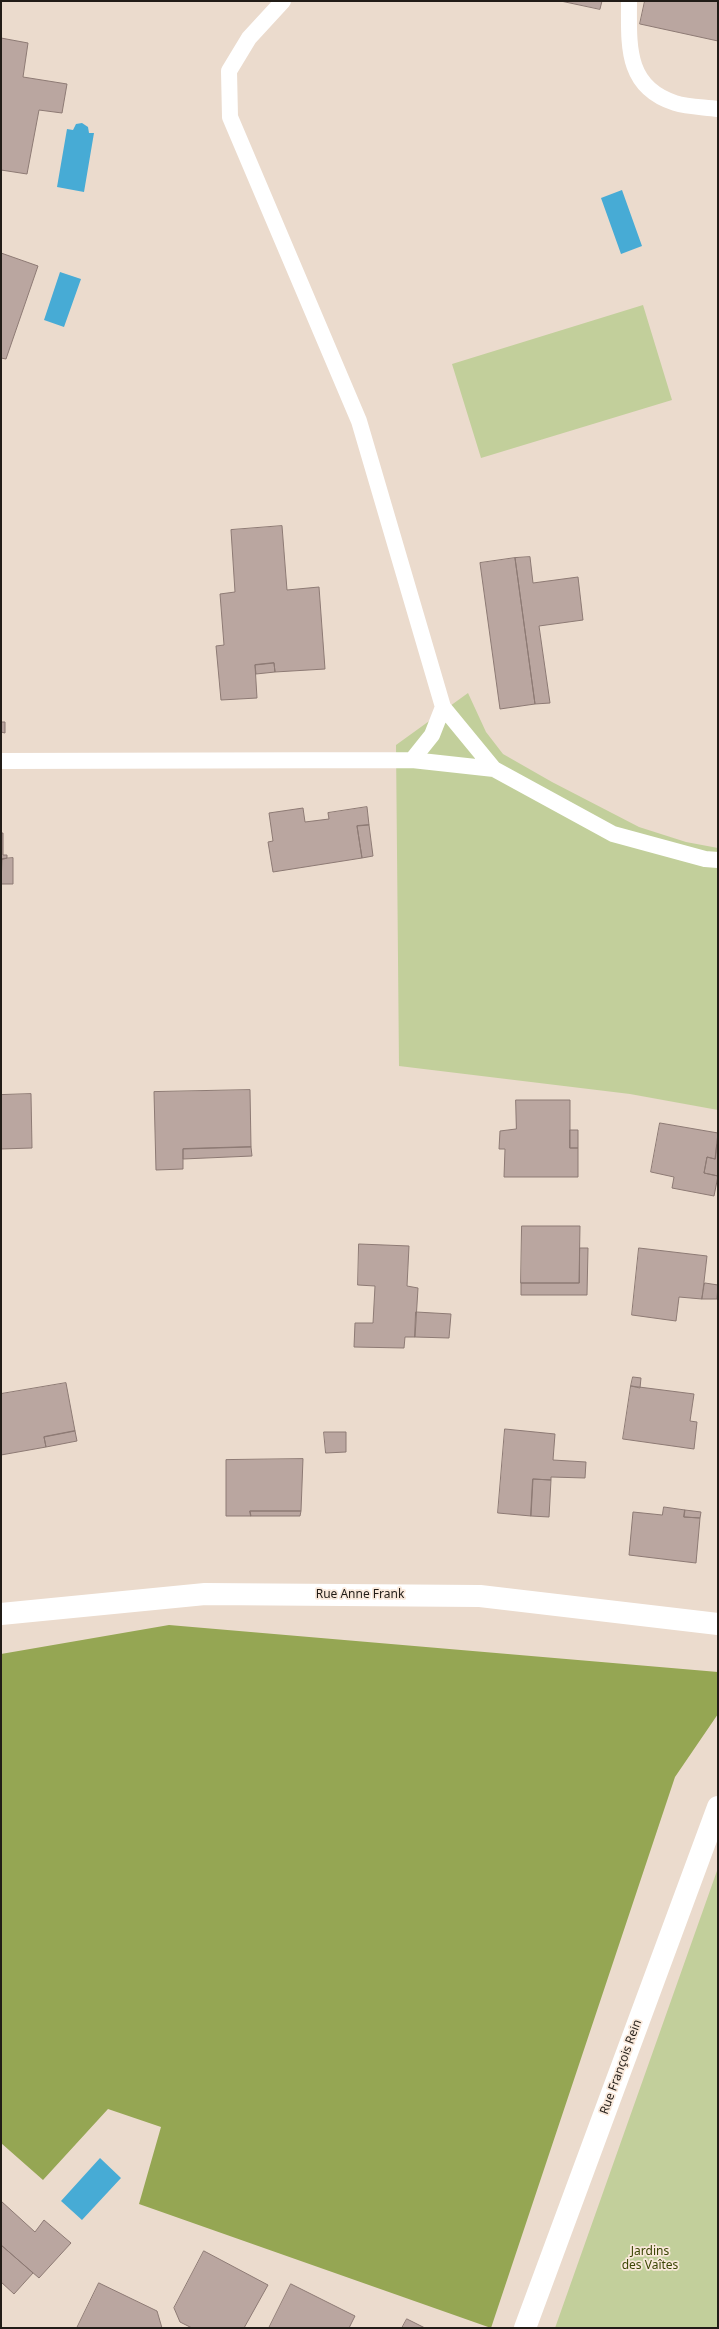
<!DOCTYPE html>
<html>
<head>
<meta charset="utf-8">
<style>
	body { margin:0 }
	#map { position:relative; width:719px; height:2329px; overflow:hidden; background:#ebdbcd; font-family:"Noto Sans",sans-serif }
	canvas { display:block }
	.frame { position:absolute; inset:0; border:2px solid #211c17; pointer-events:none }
</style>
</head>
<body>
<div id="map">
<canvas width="719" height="2329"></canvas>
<div class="frame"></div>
</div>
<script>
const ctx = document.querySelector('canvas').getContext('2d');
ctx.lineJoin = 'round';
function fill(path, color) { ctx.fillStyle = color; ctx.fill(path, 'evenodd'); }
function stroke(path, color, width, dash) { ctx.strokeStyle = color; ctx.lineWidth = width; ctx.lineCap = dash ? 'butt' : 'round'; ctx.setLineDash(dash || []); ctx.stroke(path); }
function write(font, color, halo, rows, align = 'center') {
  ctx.font = font + ' "Noto Sans",sans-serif'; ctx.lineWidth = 3.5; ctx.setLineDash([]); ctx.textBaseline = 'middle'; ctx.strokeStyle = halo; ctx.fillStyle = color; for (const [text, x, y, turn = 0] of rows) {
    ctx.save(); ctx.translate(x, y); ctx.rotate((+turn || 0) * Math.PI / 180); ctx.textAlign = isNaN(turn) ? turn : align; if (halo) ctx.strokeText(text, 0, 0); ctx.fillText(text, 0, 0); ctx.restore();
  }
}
fill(new Path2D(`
	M643 305 672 400 481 458 452 364Z
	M468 693 486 732 503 754 552 782 639 827 686 842 718 848V1110L630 1094 399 1066 396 745Z
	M718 1868V2328H555Z`), '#c2cf9b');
fill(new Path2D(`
	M169 1625 718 1672V1714L675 1777 491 2328 139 2204 161 2127 108 2109 43 2180 1 2143V1654Z`), '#95a653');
fill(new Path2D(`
	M82 123 88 127 89 133H94L84 192 57 187 67 129 73 130 76 124Z
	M622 190 642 246 621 254 601 198Z
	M60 272 81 279 64 327 44 320Z
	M100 2158 121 2178 82 2220 61 2201Z`), '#47abd5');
const building = new Path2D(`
	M561 1H602L600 9Z
	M645 1H718V41L640 24Z
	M1 38 28 43 23 77 67 84 62 113 39 110 27 174 1 170Z
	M1 253 38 266 6 359 1 358Z
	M282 526 287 590 319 587 325 669 275 672 274 663 255 665 257 698 221 700 216 646 224 645 220 594 235 592 231 530Z
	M530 557 533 583 578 577 583 620 539 626 550 703 535 704 515 558Z
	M515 558 535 704 500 709 480 563Z
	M274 663 275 672 256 674 255 665Z
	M1 722H5V733L1 732Z
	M367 807 369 825 357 826 362 858 273 872 268 842 273 841 269 813 303 808 305 822 329 819 328 813Z
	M369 825 373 856 362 858 357 826Z
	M1 833H3V855H7V858L1 860Z
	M13 858V884H1L2 859Z
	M250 1090 251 1147 183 1149V1169L156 1170 154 1092Z
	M31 1094 32 1148 1 1149V1095Z
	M516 1100H570V1148H578V1177H504L505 1149H499L500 1131 516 1129Z
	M660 1123 718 1133 715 1159 707 1157 704 1173 718 1176 714 1196 672 1188 674 1177 651 1172Z
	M570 1130H578V1148H570Z
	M717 1145 718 1146V1176L704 1173 707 1157 715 1159Z
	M251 1147 252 1156 183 1159V1149Z
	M522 1226H580L579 1283H521Z
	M359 1244 409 1246 407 1286 418 1288 415 1337H405L404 1348 354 1347 355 1323H373L375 1286 358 1285Z
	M580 1248H588L587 1295H521V1283H579Z
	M639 1248 707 1256 702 1299 679 1297 676 1321 632 1315Z
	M705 1283 718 1285 717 1299H702Z
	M416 1312 451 1314 449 1338 415 1337Z
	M633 1377 641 1378 640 1388 631 1386Z
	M66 1383 75 1431 44 1437 46 1447 1 1455V1394Z
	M631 1386 694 1394 690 1421 697 1422 694 1449 623 1439Z
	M505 1429 555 1434 553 1460 586 1462 585 1478 551 1477V1480L533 1479 531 1516 498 1513Z
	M75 1431 77 1441 46 1447 44 1437Z
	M324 1432H346V1452L326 1453Z
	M303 1459 301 1511H250L251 1516H226V1460Z
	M533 1479 551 1480 549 1517 531 1516Z
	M664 1507 685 1510 684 1517 700 1518 696 1563 629 1555 633 1512 662 1515Z
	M685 1510 701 1512 700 1518 684 1517Z
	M250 1511H301L300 1516H251Z
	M1 2201 35 2232 44 2220 71 2243 39 2278 1 2245Z
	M1 2245 33 2273 14 2294 1 2282Z
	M204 2251 268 2285 244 2328H192L180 2322 174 2308Z
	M99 2283 157 2311 162 2328H77Z
	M291 2284 355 2316 349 2328H269Z
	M407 2319 425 2328H402Z`);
fill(building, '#baa6a0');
stroke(building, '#8d7a74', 1);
stroke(new Path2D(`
	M629 1C629 45 625 87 675 103 688 107 704 107 718 109
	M443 707 494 769 613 834 705 859 718 860
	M412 760 494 769
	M1 761 412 760 432 735 443 707 359 421 230 117 229 71 249 38 283 1`), '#fff', 16);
stroke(new Path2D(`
	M1 1614 205 1594 480 1596 718 1624
	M525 2328 718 1807`), '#fff', 22);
write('12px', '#211c17', '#f9e8da', [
	["Rue Anne Frank",360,1595],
	["Rue François Rein",621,2067,-70]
]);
write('12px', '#3b4504', '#f9e8da', [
	["Jardins",650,2252],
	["des Vaîtes",650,2266]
]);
</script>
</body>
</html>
